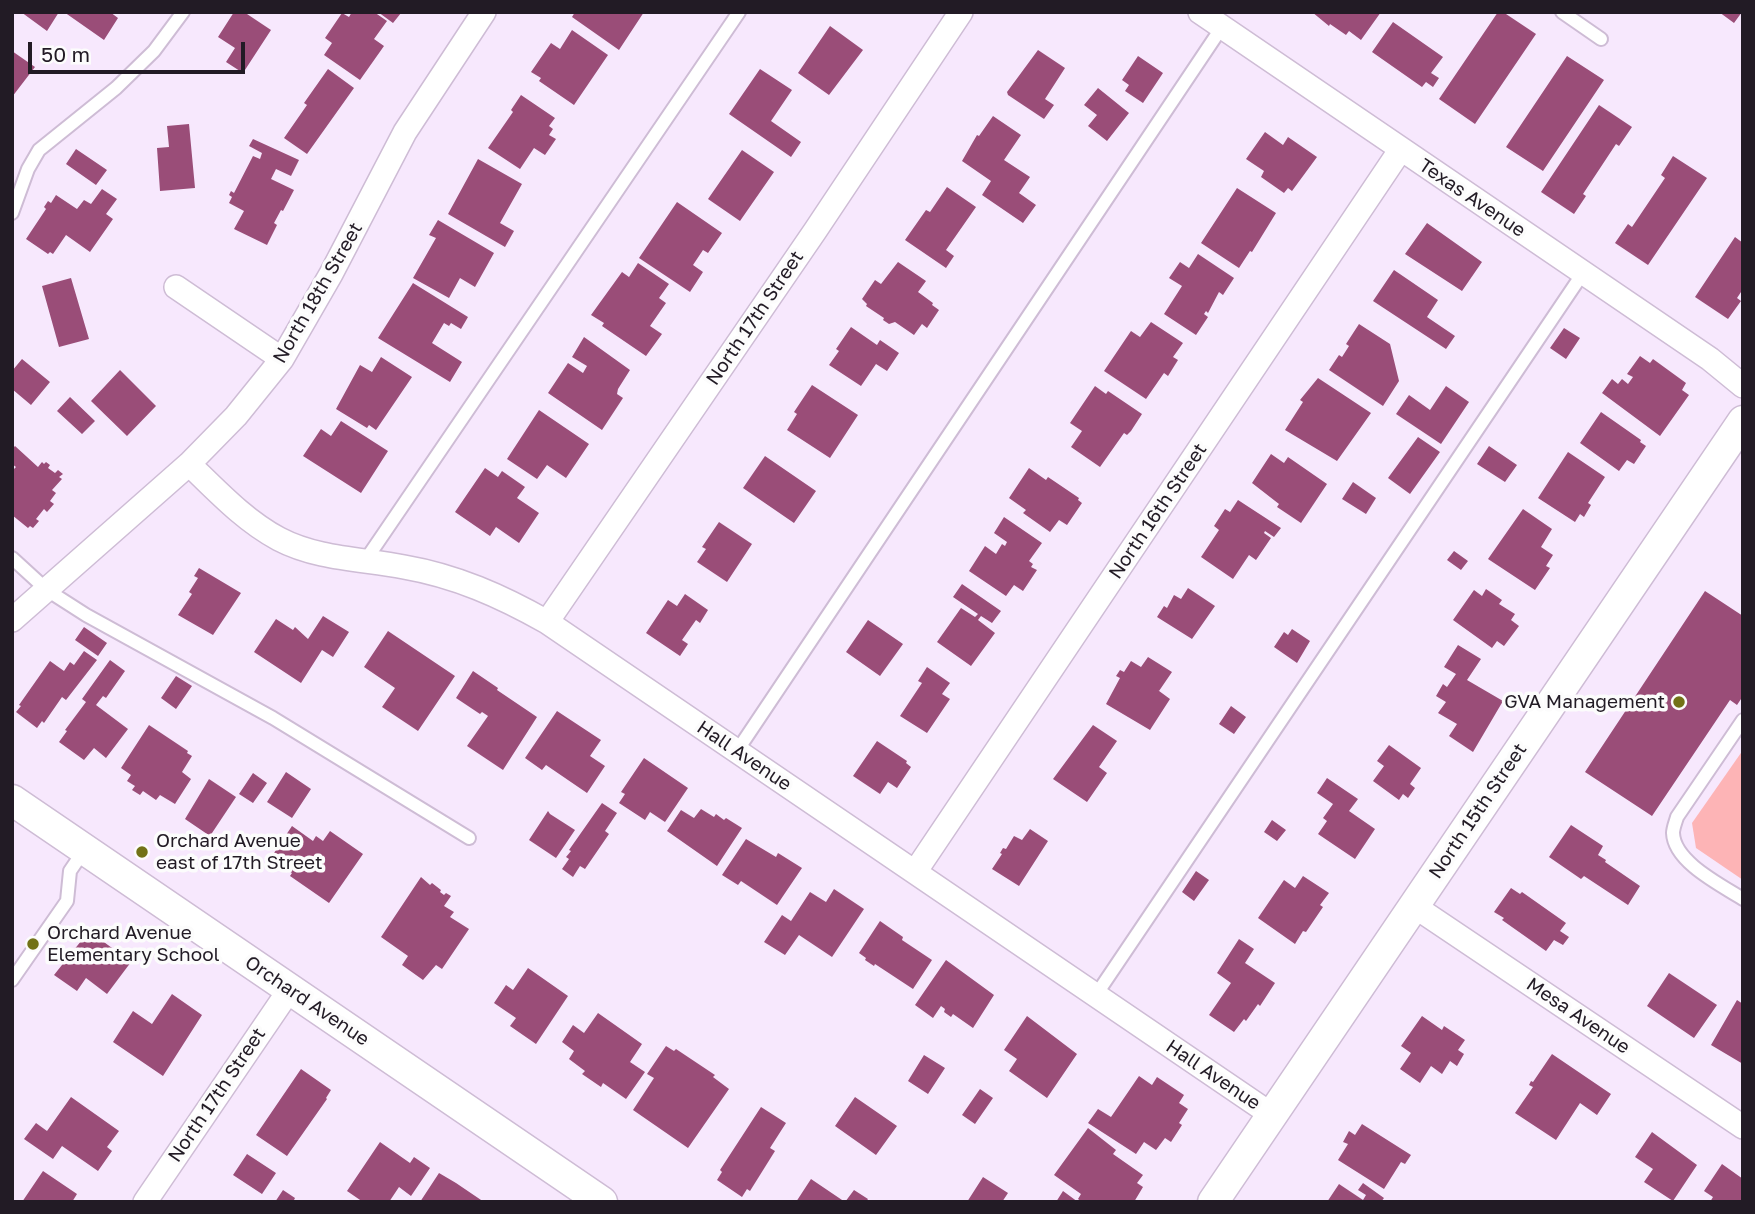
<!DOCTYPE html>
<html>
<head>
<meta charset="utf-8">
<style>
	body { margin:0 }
	#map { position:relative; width:1755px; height:1214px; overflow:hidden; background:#f7e8fd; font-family:"Golos Text",sans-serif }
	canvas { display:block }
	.frame { position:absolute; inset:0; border:14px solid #221b25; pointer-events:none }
	.scale { position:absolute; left:28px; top:42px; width:217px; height:32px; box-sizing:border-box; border:4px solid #221b25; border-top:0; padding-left:9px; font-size:21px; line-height:24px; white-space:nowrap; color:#221b25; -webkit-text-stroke:5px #fcfcfc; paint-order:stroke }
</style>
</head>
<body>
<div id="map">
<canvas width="1755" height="1214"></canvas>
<div class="frame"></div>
<div class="scale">50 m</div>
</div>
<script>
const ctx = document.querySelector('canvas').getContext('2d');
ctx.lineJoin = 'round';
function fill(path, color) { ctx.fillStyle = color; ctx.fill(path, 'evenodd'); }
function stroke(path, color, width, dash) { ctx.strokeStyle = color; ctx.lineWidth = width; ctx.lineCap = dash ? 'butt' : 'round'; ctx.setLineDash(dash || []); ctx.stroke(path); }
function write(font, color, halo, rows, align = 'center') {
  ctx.font = font + ' "Golos Text",sans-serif'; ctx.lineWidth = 7; ctx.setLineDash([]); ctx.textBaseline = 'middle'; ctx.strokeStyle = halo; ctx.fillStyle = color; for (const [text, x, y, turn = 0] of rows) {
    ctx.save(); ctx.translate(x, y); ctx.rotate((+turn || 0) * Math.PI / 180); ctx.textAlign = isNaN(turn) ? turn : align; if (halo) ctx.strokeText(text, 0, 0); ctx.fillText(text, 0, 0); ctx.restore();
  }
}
fill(new Path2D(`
	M1743 750V880L1696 848 1692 823Z`), '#fdb4b6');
fill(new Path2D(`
	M21 12H59L47 31Z
	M64 12H110L118 18 104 40Z
	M234 12H244L271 30 243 73 226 62 235 48 218 37Z
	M352 12H374L387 21 374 39 384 46 360 80 324 55 332 43 325 38 342 13 349 17Z
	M378 12H399L401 13 393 23Z
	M575 12H644L619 50 572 17Z
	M1312 12H1381L1361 40 1349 31 1346 35 1330 24 1329 26Z
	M1498 12H1503L1536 34 1475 124 1439 99Z
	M1719 12H1742L1734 23Z
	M1393 22 1443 57 1431 73 1439 78 1433 87 1426 82 1422 87 1372 52Z
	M830 26 863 50 829 95 798 73Z
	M572 30 608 55 574 105 539 81 541 78 531 72 551 43 560 49Z
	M1038 50 1065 68 1045 99 1054 105 1044 119 1008 95 1007 92Z
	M12 51 35 67 12 97Z
	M1138 56 1163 73 1143 103 1125 91 1129 85 1122 80Z
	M1567 56 1604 80 1543 171 1506 147Z
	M328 69 354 88 307 154 284 138 307 105 304 103Z
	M760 69 792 90 771 121 801 142 791 157 729 114Z
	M1098 88 1129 113 1107 141 1088 126 1097 115 1084 105Z
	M521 95 555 118 549 126 553 129 549 135 556 139 545 155 534 148 520 169 488 148 513 112 511 110Z
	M1599 105 1632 127 1619 146 1616 144 1583 194 1586 196 1574 214 1541 192Z
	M993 116 1021 135 1004 160 1030 177 1019 193 1036 205 1023 223 982 195 991 181 962 161 977 135 979 136Z
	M189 124 195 188 160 191 157 148 169 147 167 126Z
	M1265 132 1283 145 1288 137 1317 157 1292 191 1288 188 1284 193 1261 177 1264 171 1246 159Z
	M253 139 299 160 291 176 276 169 271 179 294 190 283 211 281 210 274 223 277 225 267 245 234 229 244 211 229 203 232 197 229 195 231 191 234 193 253 156 260 159 262 153 249 146Z
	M76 149 107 170 96 185 66 164Z
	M742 150 774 172 740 221 708 199Z
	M1673 156 1707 178 1648 265 1615 243 1628 224 1632 227 1665 178 1661 175Z
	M478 159 522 184 500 223 514 231 505 247 448 214Z
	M947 187 976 207 946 250 954 256 946 268 905 240 926 210 930 212Z
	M1237 188 1276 213 1252 252 1250 251 1239 268 1201 243Z
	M102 189 117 199 106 214 113 219 90 252 66 235 53 254 50 252 48 254 26 239 46 209 44 207 48 201 51 203 56 195 77 209 84 200 91 204Z
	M677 202 722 233 708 253 703 250 693 265 703 272 690 292 639 258Z
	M438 220 494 253 475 287 460 278 449 298 413 278 436 238 429 235Z
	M1427 223 1482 262 1462 291 1405 254Z
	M1735 237 1743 243V289L1737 298 1741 301 1728 319 1695 297Z
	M1198 254 1234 278 1223 295 1219 292 1208 313 1206 311 1204 314 1208 317 1196 335 1164 314 1182 286 1169 278 1180 262 1189 268Z
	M898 262 926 281 918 292 933 303 932 305 939 310 927 328 922 324 914 335 895 322 889 324 883 320 884 318 866 306 867 304 862 299 875 280 881 284Z
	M638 263 669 284 659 298 666 303 650 326 662 334 646 356 602 326 604 323 591 315 622 272 629 277Z
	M1394 270 1438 300 1427 317 1455 336 1446 349 1373 301Z
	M71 278 89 339 59 347 42 286Z
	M413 283 468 317 461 329 451 323 449 326 444 323 432 343 462 362 450 382 378 338Z
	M1151 322 1183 343 1173 357 1178 360 1168 376 1164 373 1146 399 1104 371 1131 331 1140 337Z
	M1359 324 1390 344 1399 381 1383 406 1329 370 1339 355 1342 357 1349 346 1346 344Z
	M851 327 877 345 880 340 899 353 887 371 876 364 861 386 829 365 839 351 836 349Z
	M1564 328 1580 338 1566 359 1550 348Z
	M584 337 630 370 618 389 617 394 623 398 602 430 548 393 568 363 583 373 587 366 572 357Z
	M1640 356 1650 363 1653 359 1686 383 1682 390 1689 395 1660 436 1602 393 1612 379 1618 384 1622 379 1628 384 1633 377 1627 374Z
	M381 357 412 377 376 430 369 425 367 428 336 409 360 365 372 372Z
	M22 359 50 382 31 405 12 389V371Z
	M120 370 156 406 127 436 91 401Z
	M1318 378 1371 413 1337 461 1285 430 1303 402 1300 400Z
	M812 385 858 415 830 458 787 430 797 414 794 412Z
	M1095 386 1106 394 1108 391 1142 414 1131 431 1127 435 1124 433 1100 467 1071 447 1082 431 1070 423Z
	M1446 386 1469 402 1441 444 1396 414 1409 395 1430 410Z
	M70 397 95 421 82 434 57 411Z
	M539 410 589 444 566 478 547 465 537 479 507 459Z
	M1601 412 1641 440 1640 442 1646 446 1634 464 1627 460 1619 471 1580 443Z
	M341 421 388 451 361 493 303 456 321 429 331 436Z
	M1418 437 1440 452 1410 494 1388 478Z
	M15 446 38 467 42 462 44 464 46 462 50 465 48 468 55 473 58 470 63 474 59 477 62 479 52 490 56 493 50 501 54 504 47 512 44 509 36 519 39 521 33 528 30 526 28 528 12 515V471L16 467 12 464V449Z
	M1489 446 1517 465 1505 482 1477 464Z
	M1568 452 1605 477 1588 503 1591 505 1584 517 1580 514 1575 522 1538 498Z
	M1271 454 1284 463 1288 457 1327 484 1301 523 1277 507 1279 504 1252 483Z
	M765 456 816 491 794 523 743 488Z
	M485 468 498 477 502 471 525 487 517 498 539 513 519 543 496 527 490 536 455 512Z
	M1029 468 1046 480 1048 477 1079 498 1078 500 1082 503 1067 525 1059 520 1050 532 1023 513 1026 510 1009 498Z
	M1353 482 1376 498 1366 514 1342 499Z
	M1238 500 1281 528 1274 537 1265 531 1264 533 1271 538 1256 560 1249 555 1233 579 1201 557 1219 530 1214 526 1225 509 1230 512Z
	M1523 509 1552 529 1541 547 1553 555 1546 566 1550 568 1535 590 1488 559Z
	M1004 517 1042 543 1029 561 1033 564 1031 567 1037 570 1023 591 1014 585 1006 596 969 571 985 546 996 554 1002 544 1005 546 1007 542 994 533Z
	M719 522 752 544 727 582 697 562 706 549 702 547Z
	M1454 551 1468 561 1461 570 1447 560Z
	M199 568 241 593 213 635 178 615 192 594 189 592 198 578 194 576Z
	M962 584 1001 611 992 623 981 616 978 620 995 633 971 666 937 642 961 608 975 617 978 614 953 597Z
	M1188 588 1215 606 1192 639 1157 617 1164 606 1167 608 1174 595 1181 599Z
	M1486 589 1502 600 1499 604 1515 614 1511 620 1519 626 1504 646 1497 641 1492 648 1453 620 1474 590 1482 596Z
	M1705 591 1743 616V696L1737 705 1730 700 1652 816 1585 772Z
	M685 594 708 610 700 623 696 620 682 640 688 644 680 656 646 633 668 600 677 606Z
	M323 616 349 632 333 657 322 650 301 683 254 652 276 619 293 630 295 627 308 639Z
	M868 620 903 644 880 676 846 652Z
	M84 627 107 643 98 656 75 640Z
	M1292 629 1310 641 1297 663 1274 647 1284 632 1288 635Z
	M388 631 455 676 418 731 382 707 395 688 364 667Z
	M1458 645 1481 659 1467 680 1503 701 1473 752 1449 736 1457 724 1438 713 1446 702 1436 696 1443 684 1447 687 1456 674 1444 667Z
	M84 651 97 660 66 700 62 697 44 723 42 721 37 728 16 712 21 706 19 705 50 661 64 671 70 662 74 665Z
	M1148 657 1172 672 1159 691 1155 688 1170 699 1150 730 1106 704 1120 678 1116 676 1120 670 1124 672 1131 661 1141 667Z
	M110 660 125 671 106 698 103 696 96 705 128 729 106 758 94 748 84 760 59 742 67 731 65 730 86 702 82 699Z
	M927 667 950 683 942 694 950 699 927 733 900 716 922 683 918 681Z
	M473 671 498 688 497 690 537 717 503 770 467 746 488 716 482 712 480 714 456 698Z
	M176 676 192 686 176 709 161 698Z
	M1231 706 1246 717 1234 734 1219 724Z
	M557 711 601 740 590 756 605 766 587 793 546 765 542 770 525 758Z
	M149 725 188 751 187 753 192 756 182 772 191 779 175 804 160 795 156 800 143 791 140 795 132 790 135 786 127 781 131 775 121 768Z
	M1093 725 1117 741 1099 767 1107 773 1087 802 1053 779Z
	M877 741 907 761 906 763 911 767 897 788 888 782 880 794 853 776Z
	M1389 745 1421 768 1410 784 1415 788 1408 798 1403 794 1399 800 1373 781 1384 766 1377 761Z
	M644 758 688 788 665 822 650 812 645 820 619 803 625 794 621 792Z
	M286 772 311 789 292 818 267 802Z
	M253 773 267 783 253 803 239 794Z
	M1327 778 1358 799 1349 811 1375 829 1355 859 1318 834 1327 821 1323 818 1333 804 1317 793Z
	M209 779 236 797 210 836 185 819Z
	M602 803 617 813 605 831 609 834 585 869 580 866 573 877 562 869 569 859 566 857 571 851 569 850Z
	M701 809 714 817 716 814 724 820 726 818 742 828 717 866 667 831 681 810 694 818Z
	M548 811 550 814 575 830 556 858 529 840Z
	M1272 820 1286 830 1277 841 1264 832Z
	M1571 825 1603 846 1598 855 1606 860 1605 862 1640 886 1628 905 1584 876 1581 879 1549 857Z
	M292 826 313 841 316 836 323 841 330 831 363 854 329 903 290 876 292 873 270 859Z
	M1030 829 1048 841 1019 886 992 869 1002 854 1000 853 1003 848 1006 849 1014 836 1022 840Z
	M746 839 776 857 778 853 802 868 777 905 741 881 738 885 722 875Z
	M1196 871 1209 880 1194 901 1182 892Z
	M1303 876 1329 893 1320 905 1323 907 1306 932 1303 931 1295 944 1258 918 1284 880 1295 888Z
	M421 877 430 885 432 883 441 890 440 892 444 895 446 893 451 896 444 906 454 912 450 917 469 929 442 969 436 965 423 980 402 965 408 956 381 937Z
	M1511 888 1520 894 1522 892 1566 923 1560 931 1569 937 1563 945 1554 940 1546 951 1502 920 1504 918 1494 912Z
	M834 889 864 909 832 957 799 935 785 955 764 942 782 915 791 921 810 892 826 902Z
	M880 921 903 937 902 940 932 960 913 989 875 964 874 966 865 960 866 958 859 953Z
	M89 931 131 962 107 994 86 978 77 991 54 975Z
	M1239 939 1254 949 1245 963 1275 983 1260 1006 1258 1004 1246 1021 1244 1019 1234 1032 1209 1015 1231 983 1217 973Z
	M946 960 994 995 973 1028 953 1014 951 1017 944 1012 945 1009 941 1006 933 1018 915 1005Z
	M528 968 568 996 536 1044 510 1026 516 1018 494 1003 506 985 513 990Z
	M1669 973 1717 1005 1694 1038 1647 1006Z
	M172 994 202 1015 163 1076 113 1042 133 1011 152 1024Z
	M1737 1000 1743 1004V1064L1711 1045Z
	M598 1013 642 1044 630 1062 645 1072 626 1099 603 1083 601 1087 582 1074 585 1071 569 1059 574 1051 562 1042 573 1025 584 1033Z
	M1027 1016 1077 1054 1047 1098 1009 1071 1017 1059 1004 1050Z
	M1422 1016 1442 1030 1444 1026 1465 1040 1458 1050 1464 1054 1457 1066 1450 1061 1442 1074 1431 1066 1420 1083 1400 1069 1411 1053 1401 1046Z
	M666 1046 674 1051 676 1049 715 1075 713 1077 729 1089 688 1148 633 1110 654 1078 647 1074Z
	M1552 1054 1611 1094 1597 1115 1580 1103 1556 1140 1515 1113 1533 1087 1529 1085 1531 1081 1533 1082Z
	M924 1055 945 1068 928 1094 908 1081Z
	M301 1069 331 1090 326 1098 327 1099 287 1156 256 1135Z
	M1139 1076 1152 1085 1157 1077 1184 1095 1179 1103 1188 1109 1179 1123 1182 1125 1171 1142 1165 1138 1156 1150 1144 1142 1136 1154 1088 1123 1098 1109 1111 1117Z
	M980 1089 993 1098 975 1124 962 1115Z
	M71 1097 119 1131 107 1147 112 1151 98 1171 62 1146 53 1159 24 1139 36 1123 47 1131Z
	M855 1097 897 1126 876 1155 835 1126Z
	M761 1107 786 1123 770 1148 775 1151 750 1191 747 1189 742 1197 717 1180 722 1172 720 1170Z
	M1362 1124 1411 1155 1405 1164 1401 1162 1384 1189 1338 1160 1348 1144 1343 1142 1349 1131 1355 1135Z
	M1088 1128 1116 1150 1113 1154 1143 1175 1137 1183 1143 1187 1134 1202H1082L1078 1199 1081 1194 1054 1175Z
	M1652 1132 1697 1165 1673 1201 1644 1182 1653 1169 1635 1157Z
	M380 1142 410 1163 414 1157 430 1168 411 1196 399 1187 389 1202H363L347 1191Z
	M247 1154 276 1173 262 1194 233 1175Z
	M1722 1164 1743 1179 1742 1202H1710L1713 1197 1704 1191Z
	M43 1171 77 1194 72 1202H22Z
	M439 1173 456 1183 484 1202H420Z
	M983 1177 1008 1193 1002 1202H967Z
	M811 1179 845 1202H796Z
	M1363 1183 1384 1198 1381 1202H1327L1339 1184 1363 1200 1366 1195 1358 1190Z
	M283 1190 295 1198 293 1202H275Z
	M854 1190 868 1199 866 1202H845Z
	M1063 1191 1078 1202H1056Z`), '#9a4d78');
const service = new Path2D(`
	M1562 12 1601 39
	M12 213 28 169 39 150 116 88 154 51 183 12
	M12 558 47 590 86 615 273 718 469 838
	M365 561 739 12
	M1743 720 1677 817C1676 821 1673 828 1673 833 1674 862 1721 885 1743 899
	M737 751 1222 27
	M12 980 67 901 70 871 85 849
	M1096 995 1583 273`);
const minor = new Path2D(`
	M1200 12 1710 359 1743 386
	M176 287 282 359
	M189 464C217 491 245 521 279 539 317 559 362 559 404 567 456 576 501 596 547 622L1272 1115
	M12 620 189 464 236 416 282 359 331 274 405 132 484 12
	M547 622 815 231 961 12
	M915 872 1401 149
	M1414 906 1743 1127
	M145 1202 290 989`);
const tertiary = new Path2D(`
	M12 800 602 1202
	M1213 1202 1743 421`);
stroke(service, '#cebcd5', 16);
stroke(minor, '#cebcd5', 26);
stroke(tertiary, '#cebcd5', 33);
stroke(service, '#fff', 12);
stroke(minor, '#fff', 23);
stroke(tertiary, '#fff', 30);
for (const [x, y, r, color] of [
	[1679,702,7,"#727217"],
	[142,852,7,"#727217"],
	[33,944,7,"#727217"]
]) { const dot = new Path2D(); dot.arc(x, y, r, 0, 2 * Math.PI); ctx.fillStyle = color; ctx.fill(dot); stroke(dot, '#fcfcfc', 2.5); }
write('19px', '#221b25', '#fcfcfc', [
	["Texas Avenue",1472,198,34],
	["North 18th Street",318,293,-60],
	["North 17th Street",755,318,-56],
	["North 16th Street",1158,511,-56],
	["Hall Avenue",744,756,34],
	["North 15th Street",1478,811,-56],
	["Orchard Avenue",307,1001,34],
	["Mesa Avenue",1578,1016,34],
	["Hall Avenue",1213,1075,34],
	["North 17th Street",217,1095,-56]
]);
write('19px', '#221b25', '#fcfcfc', [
	["GVA Management",1665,702,"right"],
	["Orchard Avenue",156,841],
	["east of 17th Street",156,863],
	["Orchard Avenue",47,933],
	["Elementary School",47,955]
], 'left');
</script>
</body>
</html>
